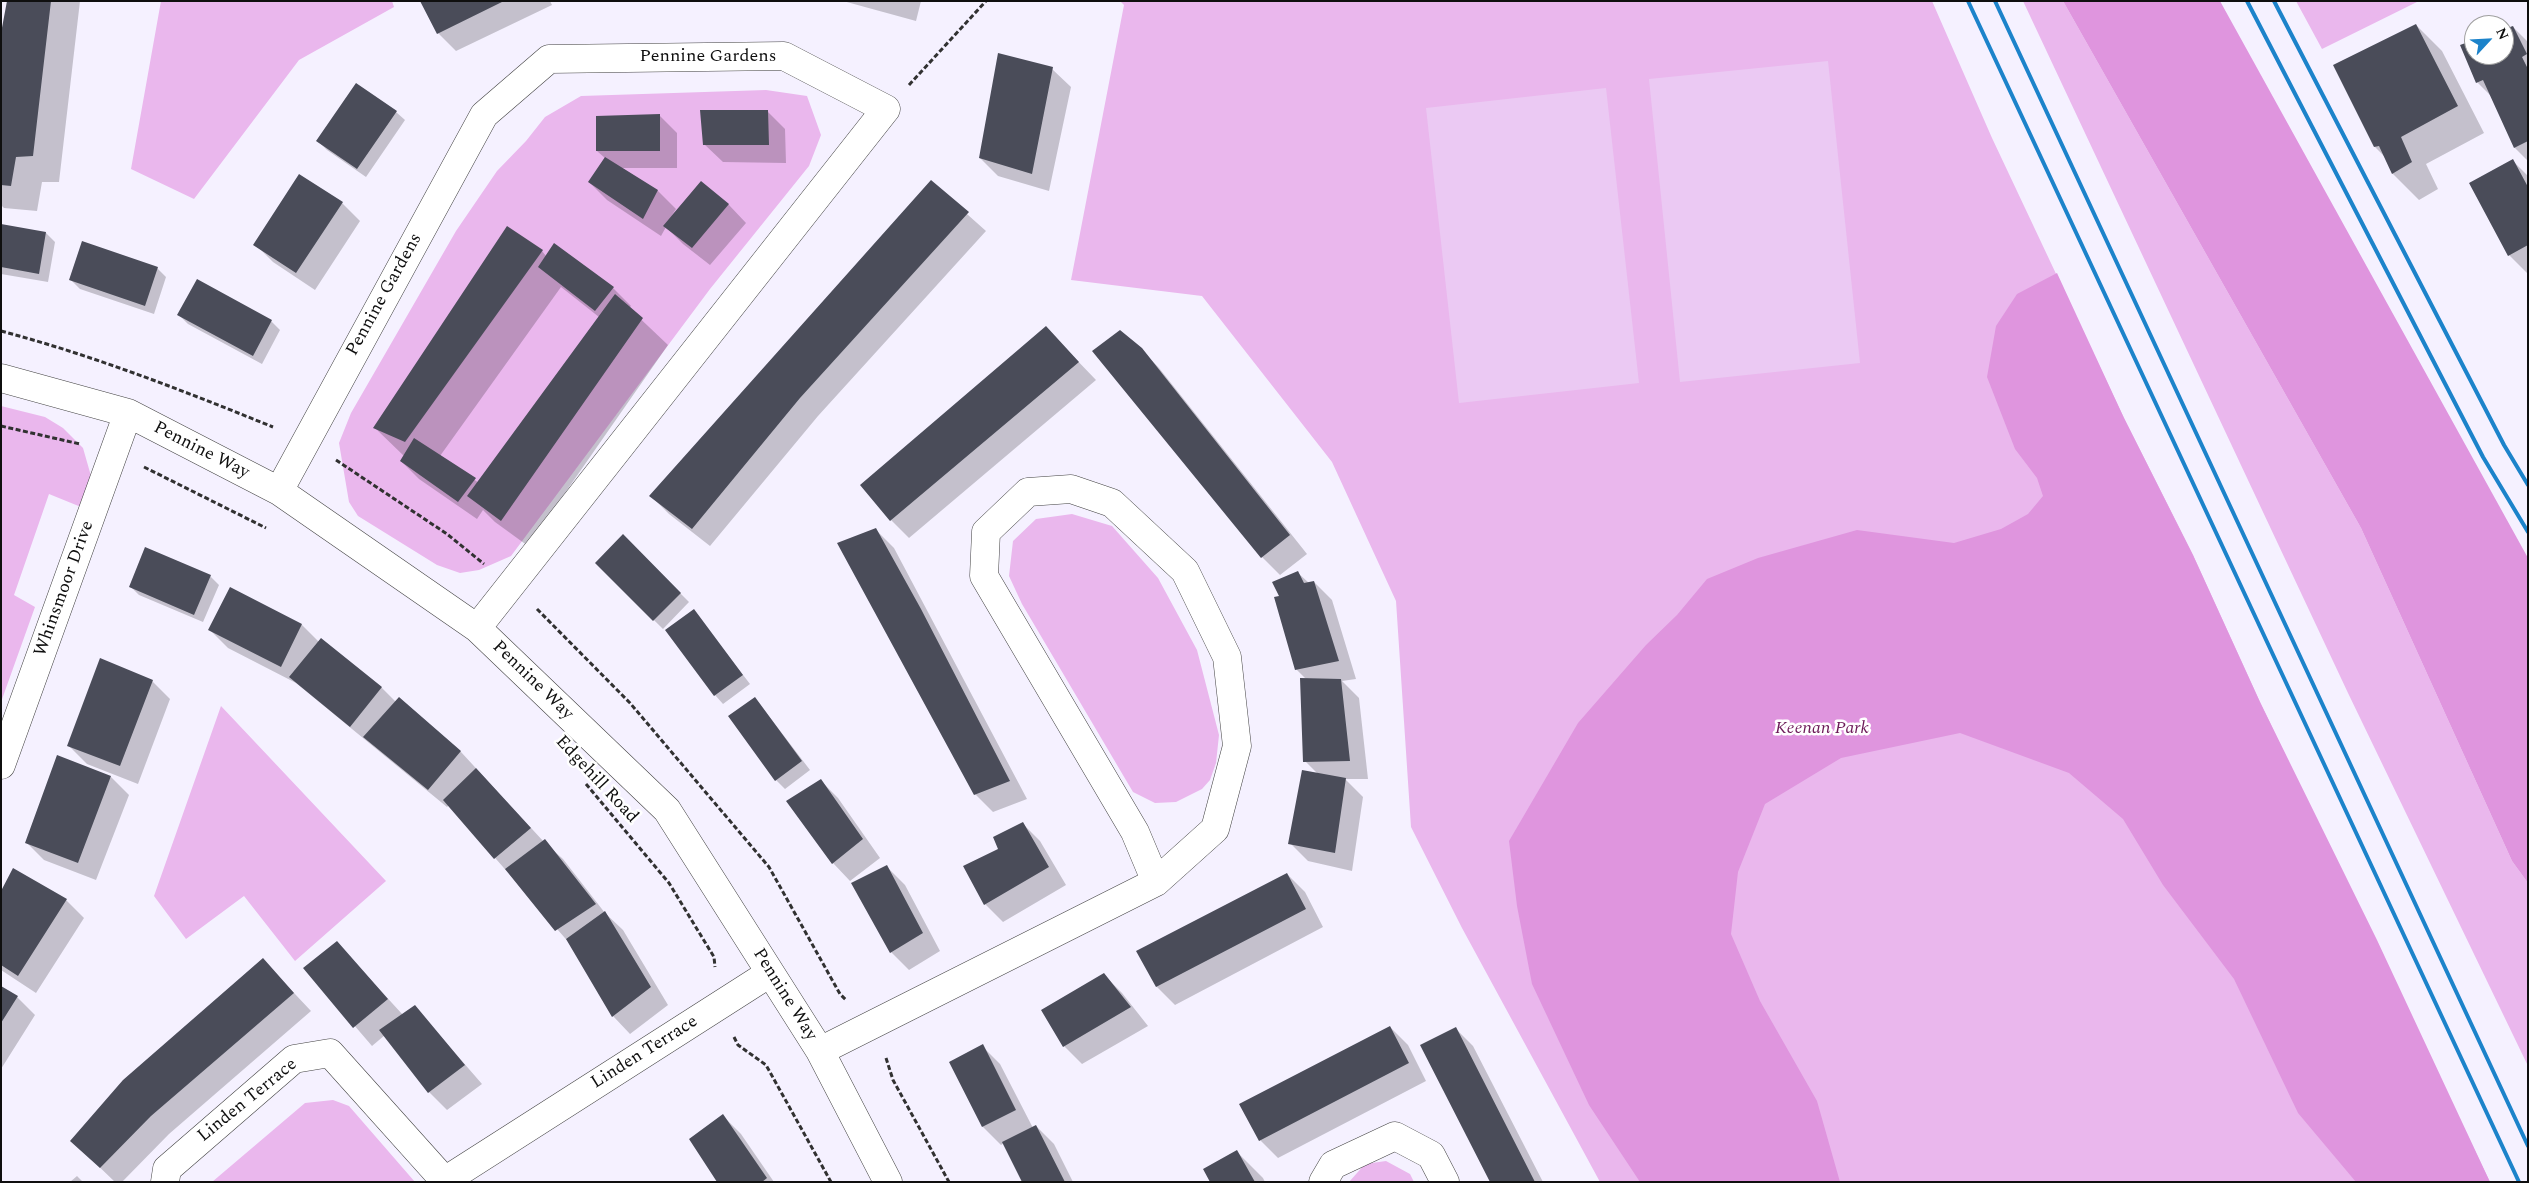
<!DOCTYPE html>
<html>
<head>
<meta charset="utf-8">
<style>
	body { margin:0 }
	#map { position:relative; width:2529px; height:1183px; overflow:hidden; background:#f5f1ff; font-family:Spectral,serif }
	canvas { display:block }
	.frame { position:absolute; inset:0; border:2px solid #0f0f0f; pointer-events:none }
	.north { position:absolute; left:2464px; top:15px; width:50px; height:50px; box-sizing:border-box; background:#fff; border:1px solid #9f9f9f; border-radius:50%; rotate:65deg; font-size:14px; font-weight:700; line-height:20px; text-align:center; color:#0f0f0f }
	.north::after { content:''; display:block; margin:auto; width:18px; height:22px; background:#1c83ca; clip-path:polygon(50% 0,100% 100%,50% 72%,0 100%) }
</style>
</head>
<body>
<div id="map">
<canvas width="2529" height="1183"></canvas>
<div class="frame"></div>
<div class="north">N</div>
</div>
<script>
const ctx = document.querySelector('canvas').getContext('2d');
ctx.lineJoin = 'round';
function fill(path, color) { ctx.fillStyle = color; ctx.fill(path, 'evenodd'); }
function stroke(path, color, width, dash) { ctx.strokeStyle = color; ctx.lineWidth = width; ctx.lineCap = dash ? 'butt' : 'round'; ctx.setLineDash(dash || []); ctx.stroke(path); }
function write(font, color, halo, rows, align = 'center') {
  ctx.font = font + ' Spectral,serif'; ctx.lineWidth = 5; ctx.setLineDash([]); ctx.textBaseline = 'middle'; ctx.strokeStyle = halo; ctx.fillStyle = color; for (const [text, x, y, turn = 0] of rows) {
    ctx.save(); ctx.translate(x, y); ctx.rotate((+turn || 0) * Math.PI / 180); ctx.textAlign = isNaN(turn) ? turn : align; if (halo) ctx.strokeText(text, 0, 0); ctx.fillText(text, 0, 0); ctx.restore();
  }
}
fill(new Path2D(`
	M161 1H392L394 7 299 60 194 199 131 169Z
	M1120 1H1932L1992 138 2124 418 2193 555 2260 702 2490 1182H1600L1462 928 1411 827 1396 601 1332 462 1202 296 1071 280 1124 5Z
	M2023 1H2063L2361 528 2512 861 2528 883V1066L2348 693Z
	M2296 1H2419L2322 49Z
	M766 90 807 96 821 135 809 166 710 289 511 556 479 570 460 573 437 565 358 516 349 502 339 443 351 413 456 231 497 171 526 141 545 117 581 96Z
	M1 406 45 417 63 428 83 448 91 476 81 507 49 494 14 595 35 607 1 702Z
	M1072 514 1112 526 1158 578 1197 650 1219 735 1216 763 1210 780 1202 789 1176 802 1155 803 1133 792 1022 604 1009 576 1013 541 1036 519Z
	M221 706 386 881 295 961 244 896 186 939 154 896Z
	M333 1100 349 1106 415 1182H212L305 1103Z
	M1386 1161 1410 1174 1414 1182H1349L1365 1164Z`), '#eab7ed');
fill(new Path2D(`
	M2063 1H2220L2528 558V883L2512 861 2361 528Z
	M2057 273 2124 418 2193 555 2260 702 2377 940 2490 1182H2356L2298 1113 2234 979 2163 885 2123 819 2069 773 1960 733 1841 758 1765 804 1738 872 1731 934 1760 1001 1817 1101 1840 1182H1640L1589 1105 1532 984 1517 906 1509 841 1578 723 1646 645 1677 615 1707 579 1758 558 1857 530 1954 543 2001 529 2028 514 2043 496 2037 478 2015 449 1987 377 1996 326 2017 294Z`), '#df95de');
fill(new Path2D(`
	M1828 61 1860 363 1680 382 1649 79Z
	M1606 88 1639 383 1459 403 1426 108Z`), '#ebc9f3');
fill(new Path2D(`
	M8 1H80L59 182H42L37 211 4 208 1 205V40Z
	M421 1H550L552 5 456 51 438 33Z
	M843 1H921L916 21Z
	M2416 25 2442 51 2484 133 2426 164 2438 189 2419 200 2393 174 2385 157 2375 147Z
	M2513 27 2528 42V161L2515 148 2492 97 2477 82 2461 46 2474 41V55H2504V30Z
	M1052 69 1071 87 1049 191 998 176 980 158Z
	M767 111 785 129 786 163 723 162 704 144Z
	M396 112 405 120 366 177 327 150 318 141Z
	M659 115 677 133V168H622L658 191 676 209 672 215 701 183 729 205 746 223 710 265 683 244 666 227 661 236 607 200 589 182 606 159 597 151Z
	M2513 161 2528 176 2527 273 2509 255 2470 183Z
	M931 182 986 231 818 416 710 546 669 514 651 496Z
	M342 203 360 221 315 290 273 262 255 244Z
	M1 225 46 233 55 242 48 282 1 274Z
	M542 251 546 256 613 288 631 306 629 308 668 345 528 546 495 522 483 510 477 519 419 479 401 461 404 456 375 428ZM561 287 599 317 479 483 440 456Z
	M157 268 166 277 154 314 80 289 71 280Z
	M179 315 271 321 280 330 262 364 188 324Z
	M1046 328 1096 380 909 538 891 520Z
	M1141 349 1159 368 1307 554 1280 575 1262 557Z
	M876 530 894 548 1027 799 993 812 975 794Z
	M623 536 689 602 663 629 596 563Z
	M1298 573 1309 583 1314 582 1332 600 1356 679 1342 681 1359 698 1368 779H1345L1363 797 1352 871 1308 861 1290 843 1318 774 1305 761 1307 680 1296 669 1281 597Z
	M210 576 219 585 203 622 139 595 130 586Z
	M231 589 302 625 319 642 321 640 382 688 396 702 399 699 461 752 544 842 563 859 605 913 623 930 668 1005 630 1034 613 1016 571 945 449 805 447 807 296 683 228 648 210 630Z
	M693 610 750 684 723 704 715 695Z
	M152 681 170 699 138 784 87 764 69 746Z
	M755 698 810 770 785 789 776 780Z
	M111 777 129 795 96 880 44 860 26 842Z
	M820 780 838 798 880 858 850 881 833 863Z
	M1022 823 1040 841 1066 885 1003 922 985 904 1000 850Z
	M887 867 905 885 940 951 909 970 891 952Z
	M1287 874 1305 892 1323 927 1175 1005 1157 987 1138 951Z
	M1 893 66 900 84 918 36 993 1 970Z
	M337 943 403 1015 415 1007 482 1084 447 1110 429 1092 385 1035 372 1046 305 968Z
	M263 960 311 1011 169 1134 122 1182H115L90 1158Z
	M1104 975 1122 993 1148 1026 1082 1064 1064 1046Z
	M1 988 17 997 35 1015 1 1069Z
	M1390 1027 1408 1045 1426 1081 1278 1158 1260 1140Z
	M1455 1028 1473 1046 1543 1182H1492Z
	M982 1046 1000 1064 1033 1128 1036 1126 1054 1144 1073 1182H1024L1004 1143 1001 1145 983 1127 950 1062Z
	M723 1116 741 1134 774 1182H718Z
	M1237 1152 1263 1178 1265 1182H1211Z
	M77 1176 83 1182H70Z`), '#0003');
fill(new Path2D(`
	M7 1H51L33 156 16 157 11 186 1 185V33Z
	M420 1H504L437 34Z
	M2416 24 2458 106 2401 137 2412 162 2392 174 2379 146 2374 147 2333 65Z
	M2513 26 2527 54 2522 57 2528 69V141L2514 148 2483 80 2476 83 2460 45 2474 40V55H2504V29Z
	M998 53 1053 67 1032 174 979 158Z
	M356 83 397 111 357 169 316 141Z
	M700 110H768L769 145H703Z
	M660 114V151H596V116Z
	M605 157 658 190 643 219 588 182Z
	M2513 159 2528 187V245L2508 256 2469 183Z
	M299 174 343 202 296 273 253 245Z
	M931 180 969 212 800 398 692 529 649 496Z
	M701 181 729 204 692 248 663 226Z
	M1 224 46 232 39 274 1 267Z
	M507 226 543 250 405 442 373 428Z
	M82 241 158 267 145 306 69 280Z
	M554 243 614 287 595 311 538 267Z
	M197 279 272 320 253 356 177 315Z
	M615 294 643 318 501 521 467 496Z
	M1046 326 1079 362 890 521 860 485Z
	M1120 330 1142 348 1290 535 1261 558 1092 351Z
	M414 438 476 478 458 502 400 461Z
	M876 528 921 609 1010 781 974 795 837 543Z
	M623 534 681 593 653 621 595 563Z
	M145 547 211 575 194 615 129 587Z
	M1298 571 1304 583 1314 581 1339 661 1295 670 1274 597 1279 596 1272 582Z
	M230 587 302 624 281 667 208 630Z
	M694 609 743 675 714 696 665 630Z
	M321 638 382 687 350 727 289 677Z
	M100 658 153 680 120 766 67 746Z
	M1300 678 1341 679 1350 761 1303 762Z
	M399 697 461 751 428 790 363 737Z
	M755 697 802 761 775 781 728 716Z
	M57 755 111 776 78 863 25 843Z
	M476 768 531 828 494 859 443 800Z
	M1302 770 1346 778 1335 853 1288 844Z
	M821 779 863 839 832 864 786 801Z
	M1023 822 1049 867 984 905 963 866 998 849 993 837Z
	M545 839 596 904 555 931 505 869Z
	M887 865 923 933 890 953 851 883Z
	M13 868 67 899 18 976 1 965V891Z
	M1287 873 1306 909 1156 987 1136 951Z
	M605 911 651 987 612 1017 566 939Z
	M337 941 388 999 353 1028 303 968Z
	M263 958 294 993 151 1116 100 1168 70 1141 123 1080Z
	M1104 973 1131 1007 1063 1047 1041 1010Z
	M1 986 18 996 1 1023Z
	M415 1005 465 1065 428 1093 379 1030Z
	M1390 1026 1409 1063 1259 1141 1239 1104Z
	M1456 1027 1535 1182H1490L1420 1045Z
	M983 1044 1016 1110 982 1127 949 1062Z
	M723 1114 767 1178 762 1182H717L689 1139Z
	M1036 1125 1065 1182H1022L1002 1142Z
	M1237 1150 1255 1182H1210L1203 1169Z`), '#4a4c59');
const street = new Path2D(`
	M1 378 128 413 279 491 477 628 667 810 820 1051 888 1182
	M279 491 484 115 549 59 784 56 886 109 477 628
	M1 765 128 413
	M820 1051 1156 882 1215 829 1237 746 1227 657 1185 571 1112 503 1071 489 1028 492 986 532 984 576 1135 832 1156 882
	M165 1182 167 1169 294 1059 330 1053 444 1180
	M443 1182 770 973
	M1323 1182 1333 1165 1395 1136 1431 1155 1445 1182`);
stroke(street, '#424242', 29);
stroke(new Path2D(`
	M909 85 986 1
	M1 331C95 356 184 391 273 427
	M1 426 80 444
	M336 460 447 534 484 564
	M144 467 266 528
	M537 609 630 703 769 867 840 994 846 1000
	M586 784 669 883 714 957 715 967
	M734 1037 738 1045 766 1065 831 1182
	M886 1058 893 1080 949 1182`), '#313131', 3, [5, 2.5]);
stroke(street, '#fff', 28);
stroke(new Path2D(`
	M1968 1 2519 1182
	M1995 1 2528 1146
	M2247 1 2483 457 2528 532
	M2274 1 2504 445 2528 485`), '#1c83ca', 4);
write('18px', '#0f0f0f', '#fff', [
	["Pennine Gardens",708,57],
	["Pennine Gardens",385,295,-61],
	["Pennine Way",201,451,27],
	["Whinsmoor Drive",65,589,-70],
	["Pennine Way",532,681,44],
	["Edgehill Road",596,780,47],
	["Pennine Way",784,995,58],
	["Linden Terrace",645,1053,-32],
	["Linden Terrace",248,1101,-39]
]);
write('italic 18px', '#6c1a58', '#fff', [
	["Keenan Park",1822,729]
]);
</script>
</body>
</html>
